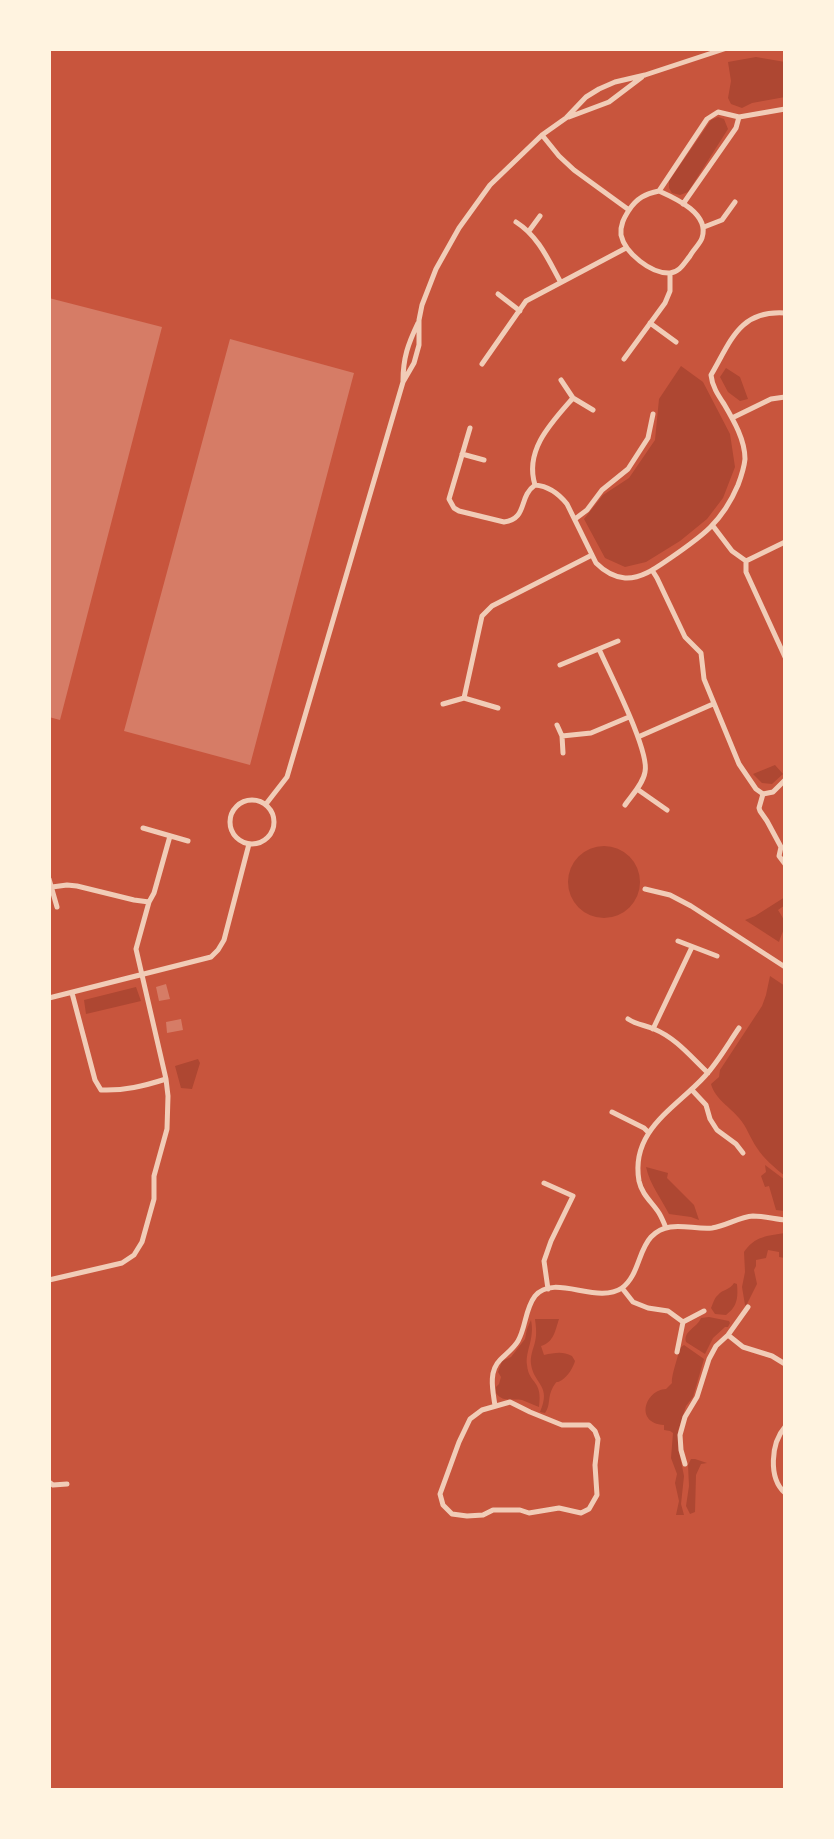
<!DOCTYPE html>
<html>
<head>
<meta charset="utf-8">
<style>
	body { margin:0 }
	#map { position:relative; width:834px; height:1839px; overflow:hidden; background:#c8553d; font-family:"Archivo Narrow",sans-serif }
	canvas { display:block }
	.frame { position:absolute; inset:0; border:51px solid #fff3e0; pointer-events:none }
</style>
</head>
<body>
<div id="map">
<canvas width="834" height="1839"></canvas>
<div class="frame"></div>
</div>
<script>
const ctx = document.querySelector('canvas').getContext('2d');
ctx.lineJoin = 'round';
function fill(path, color) { ctx.fillStyle = color; ctx.fill(path, 'evenodd'); }
function stroke(path, color, width, dash) { ctx.strokeStyle = color; ctx.lineWidth = width; ctx.lineCap = dash ? 'butt' : 'round'; ctx.setLineDash(dash || []); ctx.stroke(path); }
fill(new Path2D(`
	M756 57 785 62V97L752 103 742 108 731 104 728 98 731 81 728 62Z
	M718 117 724 119 728 129 688 192 680 195 672 193 669 188V181L711 120Z
	M681 366 703 382 730 434 735 467 723 498 707 519 680 541 646 562 625 567 605 558 584 519 603 495 629 478 655 440 659 399Z
	M726 368 740 377 748 399 740 401 728 392 720 377Z
	M775 765 783 774 772 784 762 783 753 774Z
	M568 882a36 36 0 1 1 72 0a36 36 0 1 1-72 0Z
	M785 897V905L778 910C788 925 785 925 779 942L745 920 755 916Z
	M770 976 785 986V1176C774 1167 764 1159 757 1148 750 1138 747 1127 739 1118 730 1107 715 1099 711 1084L719 1077 720 1070 762 1006 766 995Z
	M136 987 141 1001 86 1014 84 1000Z
	M198 1059 200 1063 192 1089 181 1088 175 1066Z
	M765 1165 785 1180V1211L776 1210 769 1186 765 1187 761 1176 766 1172Z
	M646 1167 668 1173 667 1178 694 1205 699 1220 691 1217 669 1214C661 1198 650 1185 646 1167Z
	M785 1233V1258L779 1257V1252L768 1250 766 1258 756 1260V1266L754 1270 757 1284 746 1306 745 1305 742 1287 745 1272 744 1252C755 1236 767 1236 785 1233Z
	M734 1283 737 1284C738 1297 738 1306 726 1315L715 1314 711 1308C713 1304 714 1298 718 1295 723 1289 730 1290 734 1283Z
	M709 1317 729 1321 730 1323 728 1327H725L713 1338 705 1354 686 1342C683 1331 697 1328 701 1318Z
	M535 1319H559C555 1331 554 1342 541 1346L544 1355C555 1353 562 1351 572 1356L575 1361C573 1368 568 1376 562 1380 554 1385 559 1378 553 1387 547 1398 551 1405 545 1413L540 1412C552 1385 534 1385 531 1364 530 1356 533 1350 535 1342 537 1334 536 1327 535 1319Z
	M531 1320C535 1339 525 1351 527 1365 529 1385 543 1379 539 1407 533 1405 528 1402 522 1400 512 1398 503 1403 496 1393V1387L499 1384 501 1377 498 1372 502 1361 511 1357 525 1339 527 1329Z
	M684 1345 704 1359 693 1397 686 1406 678 1431 679 1451 684 1476 681 1504 684 1515H676L679 1501 675 1483 677 1474 671 1458 673 1433 670 1431 664 1430V1425C634 1423 645 1390 666 1389L672 1383C671 1376 678 1357 680 1348Z
	M691 1459H695L707 1463 701 1464 696 1475 695 1512 690 1514 686 1506 689 1486 688 1465Z`), '#ae4732');
fill(new Path2D(`
	M49 298 162 327 60 720 49 717Z
	M230 339 354 373 250 765 124 731Z
	M166 984 170 999 159 1001 156 987Z
	M181 1019 183 1030 167 1033 166 1022Z`), '#d67c66');
stroke(new Path2D(`
	M569 117 609 102 642 77
	M542 135 559 156 574 170 629 210C624 218 620 225 621 235 625 253 651 274 670 273 680 272 684 263 690 256 693 250 700 244 702 238 710 214 677 199 659 191
	M683 204 736 128 739 117
	M629 210C637 198 645 194 659 191L707 119 718 112 739 117 785 109
	M516 222C538 236 548 259 560 281
	M704 227 722 220 735 202
	M529 231 540 216
	M498 294 520 311
	M650 323 676 342
	M624 359 665 303 670 291V273
	M482 364 526 301 626 248
	M561 380 573 398 593 410
	M403 381C403 358 408 344 418 323
	M732 418 771 399 785 397
	M470 428 449 499 454 508 459 511 504 522C528 519 518 497 535 485 548 486 559 494 567 504L596 563C604 571 613 577 625 578 641 579 656 568 669 559 701 537 722 523 738 485 741 477 744 469 745 459 745 440 734 421 724 404 718 395 712 386 711 375 731 341 739 310 785 313
	M462 454 484 460
	M535 485C524 450 552 422 573 398
	M575 519 587 510 602 490 628 469 648 438 653 414
	M713 526 732 551 746 561V572L785 657
	M746 561 785 542
	M652 570 657 578 685 637 701 653 704 679 739 764 756 789 763 794 773 792 785 780
	M599 649C609 672 650 751 645 772 643 784 632 795 625 805
	M560 665 618 641
	M464 698 482 616 492 606 592 555
	M443 704 464 698 498 708
	M557 725 562 736 563 753
	M562 736 591 733 629 717
	M638 737 713 704
	M637 789 667 810
	M763 794 759 808 760 811 767 821 781 847 779 856 785 864
	M230 822a22 22 0 1 1 44 0a22 22 0 1 1-44 0Z
	M266 804 287 777 403 382 414 363 419 345V320L422 305 436 269 459 228 490 185 542 135 566 118 586 97 599 89 615 82 645 75 724 49
	M143 828 188 841
	M49 879 57 907
	M52 887 67 885 77 886 134 900 149 902
	M645 889 670 895 691 906 785 967
	M678 941 717 956
	M72 993 95 1080 101 1090C124 1091 144 1086 166 1079
	M49 998 211 957 218 950 224 940 249 844
	M628 1019C637 1025 645 1025 654 1029 676 1038 691 1057 708 1073
	M653 1029 692 947
	M692 1090 706 1105 710 1119 717 1130 736 1144 743 1153
	M612 1112 644 1128 648 1132
	M544 1183 573 1196 551 1241 544 1261 548 1289
	M666 1228C664 1223 662 1218 659 1213 652 1202 642 1195 639 1181 630 1130 676 1108 705 1076 718 1062 728 1044 739 1028
	M49 1280 122 1263 134 1255 142 1242 154 1199V1176L167 1129 168 1096 166 1079 136 949 149 902 154 893 170 836
	M622 1288 633 1302 648 1308 668 1311 683 1322
	M728 1335 743 1347 772 1356 785 1364
	M677 1352 683 1322 704 1311
	M510 1402 530 1412 562 1425H589L595 1431 598 1439 595 1465 597 1495 589 1509 581 1513 559 1508 529 1513 520 1510H493L483 1515 467 1516 452 1514 443 1505 440 1494 459 1442 470 1419 482 1410Z
	M495 1406C493 1391 488 1372 500 1360 506 1354 514 1348 518 1341 526 1327 525 1309 535 1296 554 1273 597 1305 622 1288 639 1275 638 1251 651 1237 668 1219 691 1230 712 1228 726 1226 739 1217 753 1216 763 1216 775 1219 785 1220
	M785 1427C771 1443 768 1478 785 1493
	M685 1464 681 1450 680 1435 685 1417 697 1397 709 1359 716 1346 728 1335 748 1307
	M49 1482 53 1485 67 1484`), '#f1ccb7', 5);
</script>
</body>
</html>
